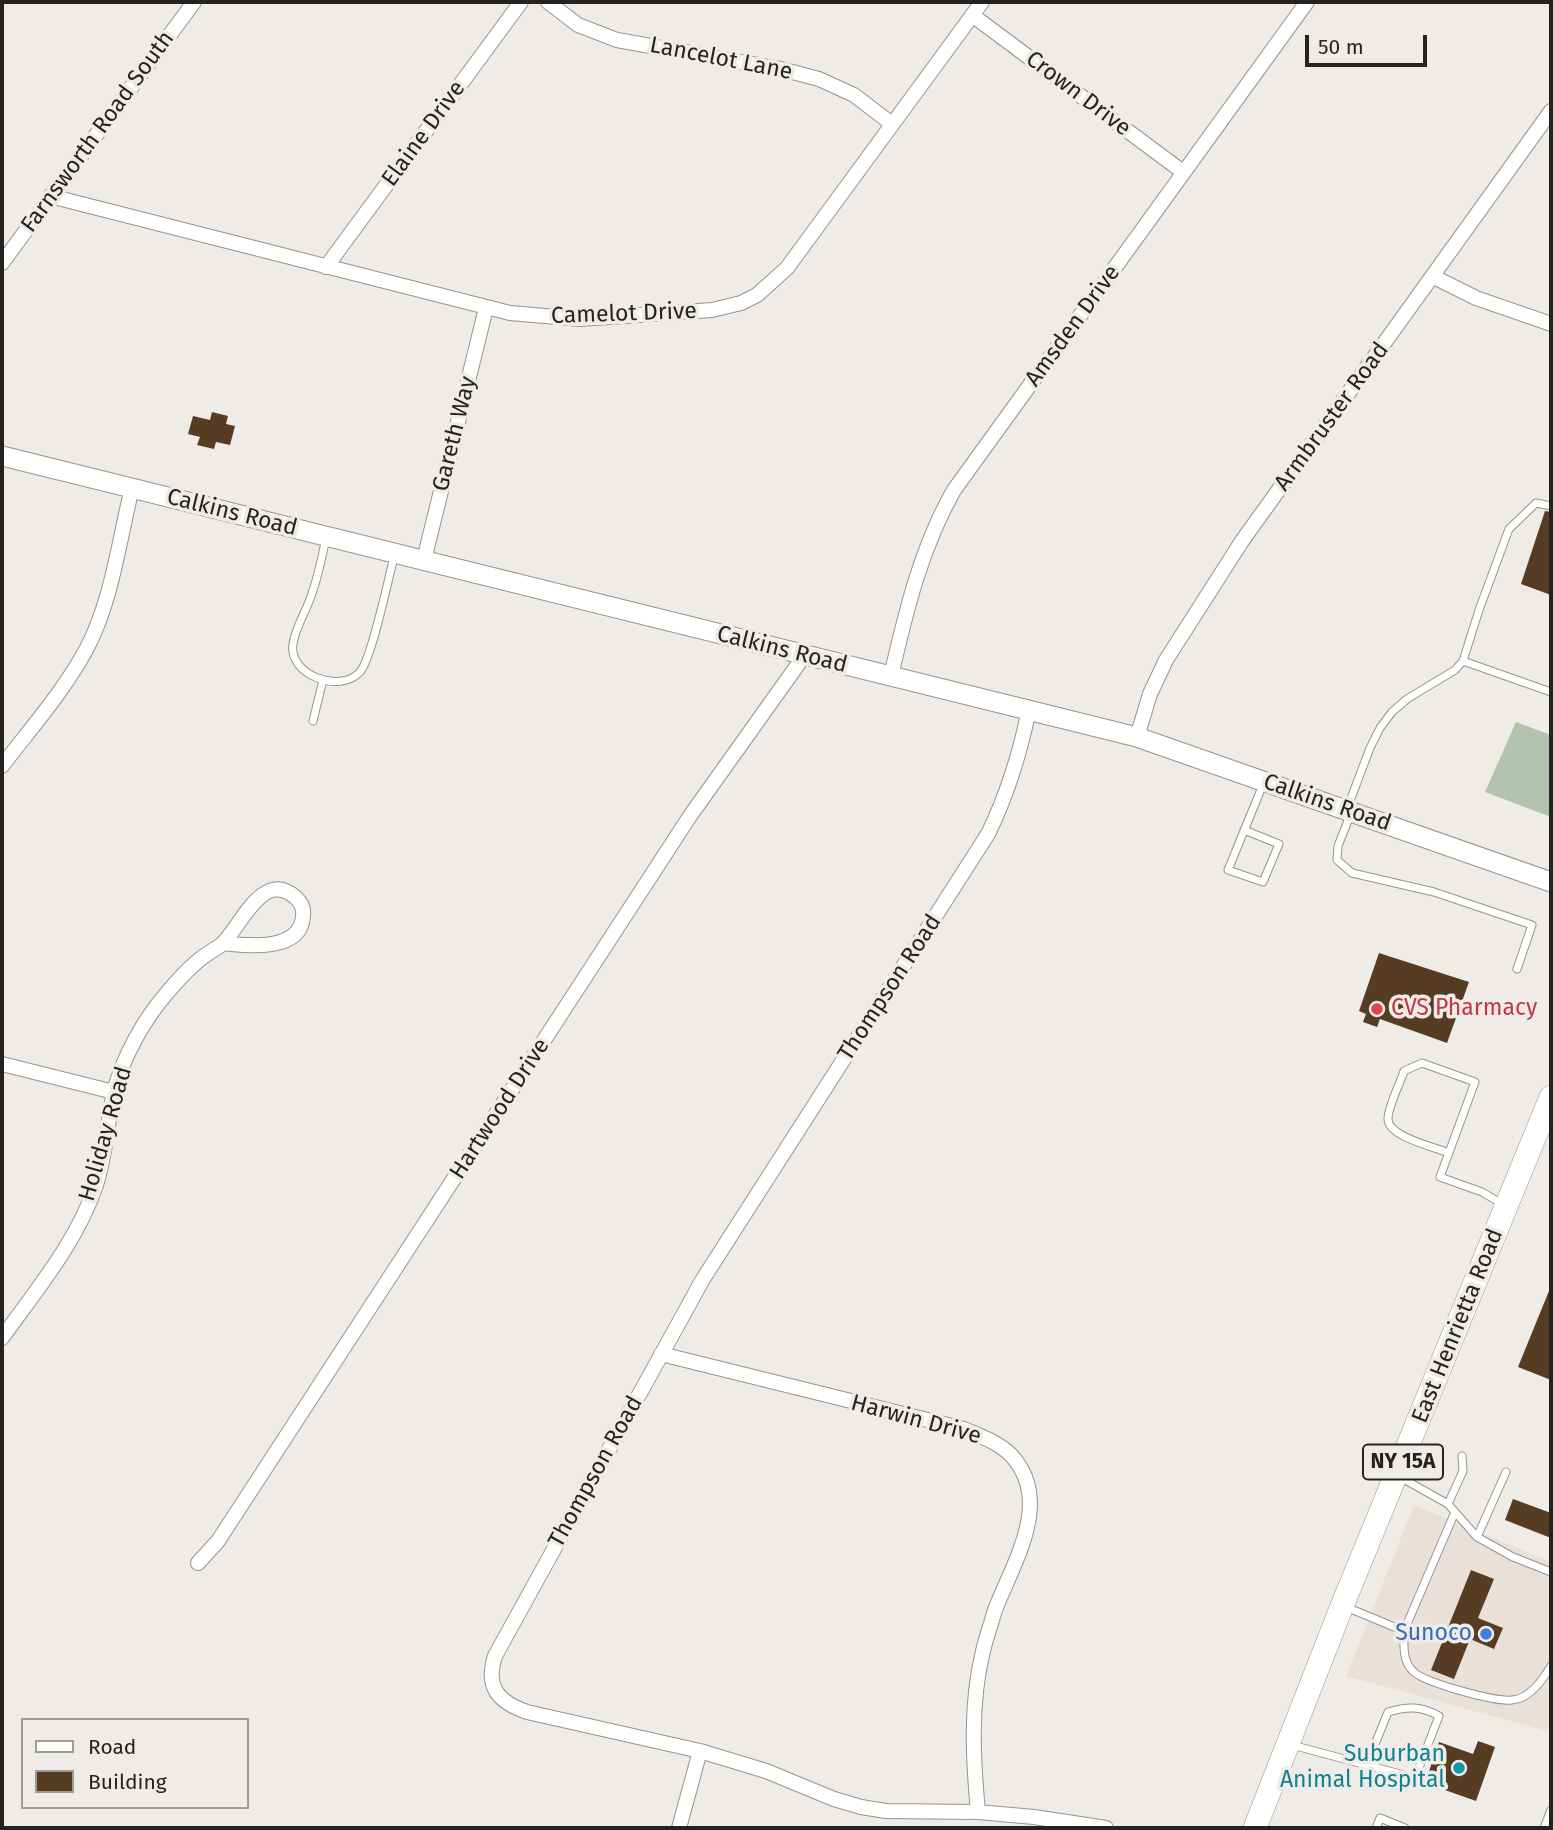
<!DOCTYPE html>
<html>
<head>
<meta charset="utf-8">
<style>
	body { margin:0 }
	#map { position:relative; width:1553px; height:1830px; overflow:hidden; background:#efece8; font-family:"Fira Sans",sans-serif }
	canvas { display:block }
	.frame { position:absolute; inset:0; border:4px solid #242322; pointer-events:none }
	.legend { position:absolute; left:21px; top:1718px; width:228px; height:91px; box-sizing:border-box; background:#efece8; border:2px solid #9e9c99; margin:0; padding:9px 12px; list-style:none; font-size:21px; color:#242322 }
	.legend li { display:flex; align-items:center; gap:14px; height:35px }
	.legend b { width:35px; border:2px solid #9e9c99 }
	.scale { position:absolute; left:1305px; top:35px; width:122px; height:32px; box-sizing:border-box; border:4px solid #242322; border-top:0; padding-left:9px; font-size:21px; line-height:24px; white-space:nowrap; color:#242322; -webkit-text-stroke:5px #efece8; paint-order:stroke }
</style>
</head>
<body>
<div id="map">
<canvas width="1553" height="1830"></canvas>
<div class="frame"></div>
<ul class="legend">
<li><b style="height:9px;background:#fff"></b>Road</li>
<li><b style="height:19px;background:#573c24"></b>Building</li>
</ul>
<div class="scale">50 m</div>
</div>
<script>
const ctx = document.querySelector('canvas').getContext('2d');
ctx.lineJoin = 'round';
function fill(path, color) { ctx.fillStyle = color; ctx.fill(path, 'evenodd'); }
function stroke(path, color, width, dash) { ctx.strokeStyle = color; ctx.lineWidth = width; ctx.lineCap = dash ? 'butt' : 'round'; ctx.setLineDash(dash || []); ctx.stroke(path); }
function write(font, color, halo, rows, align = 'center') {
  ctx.font = font + ' "Fira Sans",sans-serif'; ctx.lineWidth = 7; ctx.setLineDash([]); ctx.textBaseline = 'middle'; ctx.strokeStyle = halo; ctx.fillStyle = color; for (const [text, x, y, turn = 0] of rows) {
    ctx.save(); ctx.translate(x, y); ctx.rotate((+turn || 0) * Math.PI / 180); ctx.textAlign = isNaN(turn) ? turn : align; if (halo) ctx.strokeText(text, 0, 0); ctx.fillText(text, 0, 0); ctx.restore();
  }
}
fill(new Path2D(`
	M1414 1505 1551 1562V1720L1547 1731 1346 1676Z`), '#e9e0d7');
fill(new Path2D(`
	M1516 722 1551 735V817L1485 792Z`), '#b2c3b0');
fill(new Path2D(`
	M212 412 228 416 226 424 235 426 230 445 216 442 214 449 197 445 200 437 188 434 193 416 210 420Z
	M1545 511 1551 512V595L1521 584Z
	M1379 953 1469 982 1447 1043 1380 1019 1377 1027 1363 1022 1366 1014 1359 1011Z
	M1551 1286V1380L1518 1367Z
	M1513 1499 1551 1513V1538L1505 1520Z
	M1471 1570 1494 1579 1478 1618 1503 1628 1494 1649 1470 1639 1454 1679 1431 1670Z
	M1478 1741 1495 1747 1476 1801 1425 1783 1439 1742 1473 1754Z`), '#573c24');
const lane = new Path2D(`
	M326 537C322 558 318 578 310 599 305 613 295 629 293 644 288 675 340 694 360 672 372 659 389 575 395 553
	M1463 661 1551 692
	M313 721 323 680
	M1347 809 1370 748 1380 728 1392 712 1407 699 1455 670 1463 661 1479 610 1509 529 1536 503 1551 506
	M1351 813 1338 846 1337 860 1352 873 1434 892 1532 925 1517 969
	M1244 830 1279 844 1263 882 1228 870 1264 782
	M1449 1153C1435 1147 1388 1137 1388 1119 1388 1106 1400 1084 1404 1071L1422 1063 1475 1082 1440 1177 1482 1192 1504 1205
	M1400 1477 1448 1504 1477 1537 1513 1557 1551 1572
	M1448 1504 1463 1471 1462 1456
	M1477 1537 1506 1472
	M1346 1607 1404 1631C1404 1645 1402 1662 1414 1672 1426 1683 1495 1702 1512 1700 1530 1699 1543 1679 1551 1666
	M1404 1631 1455 1512
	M1292 1745 1415 1778 1439 1716C1421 1706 1408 1706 1388 1712L1367 1764
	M1376 1828 1380 1818 1405 1828
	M1544 1828 1551 1810`);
const street = new Path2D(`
	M548 2 578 25 617 40 785 70 819 79 854 95 892 124
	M972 15 1183 172
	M50 196 510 313 580 319 712 310 741 303 757 295 787 268 982 2
	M2 263 194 2
	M326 267 521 2
	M1434 277 1476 298 1551 324
	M424 560 486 308
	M891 676C906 611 921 548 954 490L1307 2
	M1029 709C1020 754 1008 793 988 834L703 1279 495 1656C485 1687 498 1702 527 1712L700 1751 766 1771 834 1799 861 1807 886 1811 978 1812 1034 1817 1106 1828
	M1137 737 1150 694 1166 660 1242 541 1551 111
	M2 766C31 728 64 691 87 648 112 600 119 541 132 488
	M2 1064 114 1092
	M2 1338C36 1290 77 1242 96 1185 106 1154 107 1122 114 1092 123 1057 143 1021 166 994 176 982 187 970 199 960 206 954 214 950 221 945 239 930 262 868 295 897 301 902 304 909 303 916 301 952 247 946 223 943
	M661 1354 964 1429C980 1436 998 1442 1011 1455 1054 1501 1013 1563 995 1610 991 1624 986 1638 983 1651 970 1704 973 1758 978 1812
	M198 1563 218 1541 690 816 804 656
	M679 1828 700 1751`);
const secondary = new Path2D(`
	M2 456 1137 737 1551 882`);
const primary = new Path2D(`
	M1255 1828 1342 1606 1551 1097`);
stroke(lane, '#969390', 9);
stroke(street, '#969390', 16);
stroke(secondary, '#969390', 21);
stroke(primary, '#969390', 24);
stroke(lane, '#fff', 7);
stroke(street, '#fff', 14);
stroke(secondary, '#fff', 19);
stroke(primary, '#fff', 23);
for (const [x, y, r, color] of [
	[1377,1009,7,"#e0444e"],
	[1486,1634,7,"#3f7fe0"],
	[1459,1768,7,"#0f9aa8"]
]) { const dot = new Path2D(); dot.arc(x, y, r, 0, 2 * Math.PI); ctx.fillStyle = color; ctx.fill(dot); stroke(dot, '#efece8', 2.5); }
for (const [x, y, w] of [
	[1403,1462,80]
]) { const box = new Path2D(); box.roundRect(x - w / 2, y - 17.5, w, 35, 5); ctx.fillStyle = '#efece8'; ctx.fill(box); stroke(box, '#242322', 2); }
write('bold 21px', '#242322', null, [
	["NY 15A",1403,1462]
]);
write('23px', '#242322', '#efece8', [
	["Lancelot Lane",721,59,11],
	["Crown Drive",1078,94,37],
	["Farnsworth Road South",98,132,-54],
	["Elaine Drive",424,134,-54],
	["Camelot Drive",624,314,-2],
	["Amsden Drive",1073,326,-54],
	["Armbruster Road",1332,417,-54],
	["Gareth Way",455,434,-76],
	["Calkins Road",232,513,14],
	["Calkins Road",782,650,14],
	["Calkins Road",1327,803,19],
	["Thompson Road",890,988,-57],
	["Hartwood Drive",500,1109,-57],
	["Holiday Road",106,1134,-74],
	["East Henrietta Road",1458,1326,-68],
	["Harwin Drive",916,1420,15],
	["Thompson Road",596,1472,-61]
]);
write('23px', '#be3a42', '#efece8', [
	["CVS Pharmacy",1391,1009]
], 'left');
write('23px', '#366cbe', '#efece8', [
	["Sunoco",1472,1634]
], 'right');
write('23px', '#0d838f', '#efece8', [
	["Suburban",1445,1755],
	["Animal Hospital",1445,1781]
], 'right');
</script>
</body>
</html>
